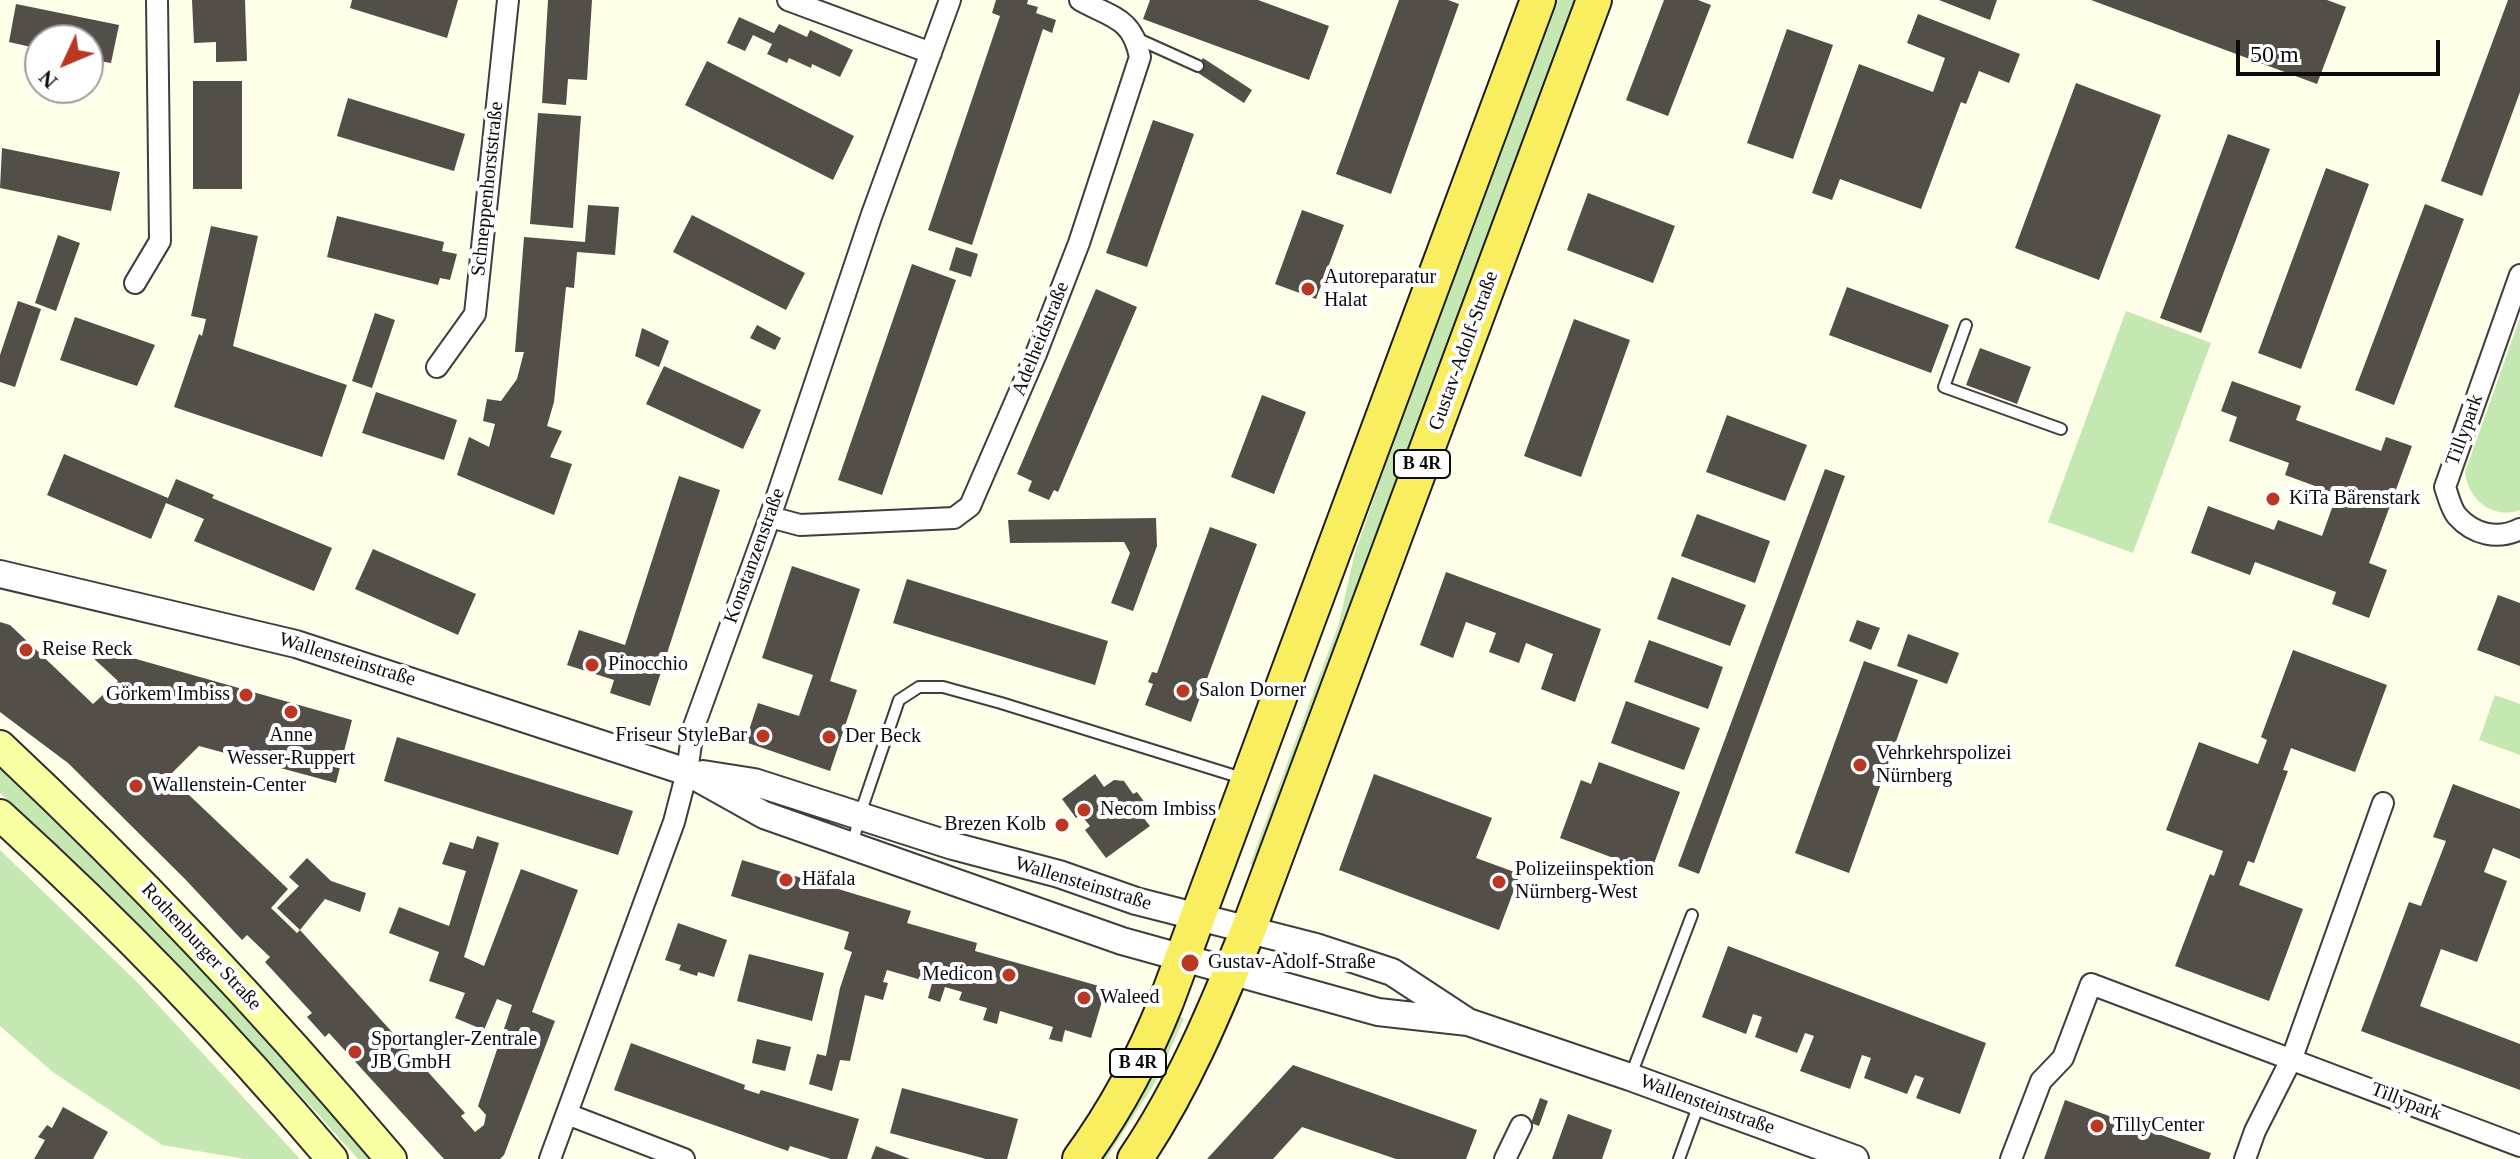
<!DOCTYPE html>
<html>
<head>
<meta charset="utf-8">
<style>
	body { margin:0 }
	#map { position:relative; width:2520px; height:1159px; overflow:hidden; background:#fffee8; font-family:"Times New Roman",serif }
	canvas { display:block }
	.north { position:absolute; left:24px; top:24px; width:80px; height:80px; box-sizing:border-box; background:#fff; border:2px solid #9d9d9d; border-radius:50%; rotate:226deg; font-size:22px; font-weight:700; line-height:32px; text-align:center; color:#0b0b0b }
	.north::after { content:''; display:block; margin:auto; width:28px; height:36px; background:#ba3724; clip-path:polygon(50% 0,100% 100%,50% 72%,0 100%) }
	.scale { position:absolute; left:2236px; top:40px; width:204px; height:36px; box-sizing:border-box; border:4px solid #0b0b0b; border-top:0; padding-left:10px; font-size:24px; line-height:28px; white-space:nowrap; color:#0b0b0b; -webkit-text-stroke:6px #fff; paint-order:stroke }
</style>
</head>
<body>
<div id="map">
<canvas width="2520" height="1159"></canvas>
<div class="north">N</div>
<div class="scale">50 m</div>
</div>
<script>
const ctx = document.querySelector('canvas').getContext('2d');
ctx.lineJoin = 'round';
function fill(path, color) { ctx.fillStyle = color; ctx.fill(path, 'evenodd'); }
function stroke(path, color, width, dash) { ctx.strokeStyle = color; ctx.lineWidth = width; ctx.lineCap = dash ? 'butt' : 'round'; ctx.setLineDash(dash || []); ctx.stroke(path); }
function write(font, color, halo, rows, align = 'center') {
  ctx.font = font + ' "Times New Roman",serif'; ctx.lineWidth = 8; ctx.setLineDash([]); ctx.textBaseline = 'middle'; ctx.strokeStyle = halo; ctx.fillStyle = color; for (const [text, x, y, turn = 0] of rows) {
    ctx.save(); ctx.translate(x, y); ctx.rotate((+turn || 0) * Math.PI / 180); ctx.textAlign = isNaN(turn) ? turn : align; if (halo) ctx.strokeText(text, 0, 0); ctx.fillText(text, 0, 0); ctx.restore();
  }
}
fill(new Path2D(`
	M1556 0H1580L1258 867 1250 864 1339 623 1354 556 1406 405Z
	M2126 311 2211 343 2133 553 2048 522Z
	M2520 318V510C2493 520 2468 500 2465 472Z
	M2495 695 2520 704V755L2479 740Z
	M0 762 242 1007 373 1159H358C245 1031 125 910 0 793Z
	M0 850 135 980 300 1159H245L162 1145 54 1073 0 1026Z
	M1176 1016 1184 1018 1156 1081 1106 1159H1095Z`), '#c5e8b3');
fill(new Path2D(`
	M192 0H245L247 61 216 62V42L194 43Z
	M352 0H458L447 38 350 8Z
	M548 0H592L587 80 568 79 566 105 542 103Z
	M996 0H1028L1027 4 1038 7 1036 13 1056 20 1052 33 1043 29 972 245 928 230 1000 16 992 13Z
	M1150 0H1258L1329 26 1309 80 1143 19Z
	M1399 0H1448L1459 4 1391 194 1336 174Z
	M1664 0H1698L1711 5 1668 116 1626 100Z
	M1939 0H1997L1990 20Z
	M2091 0H2327L2346 7 2317 84Z
	M2508 0H2520V92L2482 196 2441 181Z
	M16 4 119 25 111 63 88 59V40H40V49L9 42Z
	M1918 14 2020 54 2009 83 1979 71 1966 104 1961 102 1921 209 1840 179 1832 200 1812 193 1859 64 1933 92 1945 58 1907 43Z
	M739 17 774 33 779 24 807 37 810 30 853 50 840 77 812 64 811 68 789 58 787 63 767 54 772 44 753 35 745 51 727 43Z
	M1787 29 1833 45 1793 159 1747 143Z
	M1203 58 1252 90 1244 103 1195 71Z
	M707 61 854 136 833 180 685 105Z
	M193 81H242V189H193Z
	M2076 83 2161 115 2099 280 2015 248Z
	M348 98 465 134 454 171 337 136Z
	M538 113 581 116 573 228 530 224Z
	M1153 120 1194 134 1147 267 1106 253Z
	M2228 134 2270 149 2201 333 2160 318Z
	M2 148 120 172 111 211 0 188Z
	M2326 168 2369 184 2301 369 2258 353Z
	M1588 193 1675 226 1653 283 1567 250Z
	M2425 204 2464 219 2394 405 2355 390Z
	M588 205 619 207 615 255 577 252 574 288 566 287 554 402 547 426 562 431 550 457 572 464 554 515 457 475 469 437 489 447 495 424 483 421 487 399 501 401 517 379 524 352H515L524 237 585 242Z
	M1302 210 1344 225 1316 299 1275 284Z
	M692 215 805 273 786 310 673 252Z
	M337 216 444 242 442 251 457 254 450 280 440 278 438 285 327 257Z
	M211 226 258 236 233 346 347 385 322 457 174 407 199 334 202 336 206 319 191 316Z
	M58 235 80 243 56 311 35 303Z
	M956 247 978 254 971 277 949 270Z
	M912 264 956 280 882 495 838 480Z
	M1847 287 1949 325 1931 373 1829 335Z
	M1096 289 1137 307 1058 492 1054 490 1049 500 1028 491 1032 481 1017 474Z
	M18 301 41 309 15 387 0 382V355Z
	M375 313 395 320 372 388 352 381Z
	M75 317 155 345 137 386 60 360Z
	M1574 319 1630 340 1581 477 1524 456Z
	M757 325 781 338 775 350 750 338Z
	M642 328 669 341 659 367 635 356Z
	M1980 348 2031 367 2017 404 1966 385Z
	M664 366 761 410 743 449 646 404Z
	M2232 381 2301 406 2296 420 2381 451 2386 437 2412 446 2369 563 2387 570 2369 618 2332 604 2336 592 2255 562 2250 575 2191 553 2208 506 2274 530 2278 520 2322 536 2337 494 2285 475 2289 463 2229 441 2237 417 2221 411Z
	M376 392 457 420 444 460 362 433Z
	M1262 395 1306 412 1274 494 1231 477Z
	M1727 415 1807 445 1785 501 1706 472Z
	M64 454 168 498 176 479 214 495 212 498 332 548 314 591 194 541 204 519 166 503 151 539 47 495Z
	M1825 469 1845 476 1699 874 1678 866Z
	M679 476 720 490 650 706 610 693 614 680 567 665 579 630 625 645Z
	M1697 514 1770 541 1755 583 1681 556Z
	M1156 518 1157 546 1133 611 1111 603 1130 553 1124 542 1010 543 1008 520Z
	M1210 527 1257 544 1191 722 1145 705 1153 684 1148 682 1152 672 1157 673Z
	M373 549 476 594 458 635 355 589Z
	M792 566 860 589 830 681 857 690 830 771 745 742 758 703 799 716 813 675 762 658Z
	M1446 572 1601 629 1575 702 1541 689 1553 654 1526 643 1519 663 1489 652 1496 633 1466 622 1453 658 1420 645Z
	M1672 577 1746 605 1730 646 1657 619Z
	M907 579 1108 641 1095 685 893 623Z
	M2498 595 2520 603V666L2477 650Z
	M1857 620 1880 628 1871 650 1849 641Z
	M0 622 10 625 93 704 118 681 76 642 352 720 336 783 199 746 169 776 288 889 271 908 297 933 300 930 465 1113 461 1116 475 1132 484 1125 486 1115 478 1106 512 1005 497 999 484 1030 455 1018 465 993 429 981 439 952 389 933 399 907 449 926 466 871 442 864 450 842 473 849 477 836 499 843 464 957 484 966 521 869 578 890 532 1012 555 1021 504 1155 500 1159H444L329 1033 325 1037 307 1017 312 1013 265 962 270 957 247 935 242 940 185 879 68 763 0 712Z
	M1908 634 1959 653 1947 684 1897 666Z
	M1649 640 1723 667 1708 709 1634 682Z
	M2293 650 2387 685 2355 772 2291 748 2283 770 2288 771 2254 863 2248 861 2239 885 2303 909 2269 1001 2175 966 2210 874 2214 876 2223 851 2166 830 2199 742 2258 764 2267 740 2261 737Z
	M1864 661 1918 680 1849 873 1795 853Z
	M1626 701 1700 728 1684 770 1611 743Z
	M397 737 633 811 618 855 384 781Z
	M1599 762 1680 792 1651 872 1560 838 1581 780 1591 784Z
	M1095 774 1104 787 1114 780 1124 781 1133 794 1137 792 1151 811 1142 816 1150 826 1106 858 1085 830 1090 826 1081 815 1076 818 1062 799Z
	M1374 774 1492 818 1476 858 1520 874 1499 930 1339 870Z
	M2453 784 2520 809V859L2493 848 2484 872 2507 881 2477 962 2441 949 2420 1006 2520 1044V1090L2361 1031 2409 902 2421 906 2446 841 2433 837Z
	M1065 819 1071 827 1062 833 1055 825Z
	M307 858 331 881 366 893 360 912 325 899 300 930 277 908 299 886 289 877Z
	M742 860 911 911 907 923 977 943 975 951 1106 988 1091 1038 1065 1030 1062 1042 1049 1039 1053 1027 1000 1011 997 1024 983 1020 987 1008 959 1000 962 992 945 987 940 1002 928 998 932 983 887 970 883 982 888 983 883 1000 865 995 850 1061 840 1060 832 1091 809 1084 817 1054 826 1056 840 988 852 952 844 949 849 932 731 896Z
	M678 923 727 940 714 977 698 972 697 976 679 970 681 965 665 960Z
	M1728 946 1986 1043 1960 1114 1916 1098 1924 1078 1915 1075 1907 1094 1864 1078 1871 1058 1862 1055 1850 1089 1800 1071 1814 1036 1805 1033 1797 1053 1755 1037 1762 1017 1753 1014 1746 1034 1702 1017Z
	M749 954 824 973 812 1021 737 1001Z
	M757 1039 791 1047 785 1071 752 1063Z
	M631 1043 745 1085 744 1089 759 1094 761 1090 859 1119 847 1159H831L790 1146 788 1151 614 1090Z
	M1293 1065 1477 1130 1466 1159H1396L1302 1127 1273 1159H1207Z
	M902 1088 1018 1119 1007 1159H986L890 1133Z
	M1540 1098 1548 1101 1539 1126 1531 1123Z
	M2065 1100 2211 1153 2209 1159H2044Z
	M63 1107 108 1132 93 1159H34L45 1140 38 1137 47 1125 52 1128Z
	M1568 1114 1612 1130 1602 1159H1552Z
	M876 1146 910 1159H871Z`), '#534e47');
const service = new Path2D(`
	M1136 38 1198 66
	M1966 325 1944 387 2061 429
	M853 844 859 817 899 700 919 687H943L1001 703 1242 778
	M1631 1075 1692 915
	M1679 1159 1699 1104`);
const minor = new Path2D(`
	M788 0 931 53
	M2520 275 2445 487C2448 496 2451 509 2457 516 2474 535 2498 540 2520 529
	M135 283 160 241 157 0
	M437 367 475 314 508 0
	M770 517 800 525 954 518 970 506 1036 354 1079 243 1140 57C1132 17 1112 18 1080 0
	M567 1114 684 1159
	M550 1159 674 822 687 772 693 729 770 517 871 217 950 0
	M1505 1159 1521 1126
	M2011 1159 2041 1081 2063 1058 2091 984 2520 1146
	M2245 1159 2255 1131 2292 1058 2383 803`);
const tertiary = new Path2D(`
	M0 574 296 644 687 772 764 815 1122 941 1378 1012 1468 1022 1630 1077 1855 1159
	M703 774 754 782 953 846 1059 874 1136 901 1316 947 1392 972 1465 1020`);
const secondary = new Path2D(`
	M0 746C139 876 268 1014 391 1159
	M0 815C118 922 229 1037 332 1159`);
const primary = new Path2D(`
	M1080 1159C1115 1111 1144 1057 1166 1002L1538 0
	M1135 1159C1184 1087 1216 1008 1249 928L1594 0`);
stroke(service, '#3e3e3e', 14);
stroke(minor, '#3e3e3e', 24);
stroke(tertiary, '#3e3e3e', 30);
stroke(secondary, '#2d2d2d', 34);
stroke(primary, '#1c1c1c', 38);
stroke(service, '#fff', 10);
stroke(minor, '#fff', 20);
stroke(tertiary, '#fff', 26);
stroke(secondary, '#f9ffa3', 30);
stroke(primary, '#f9ee5f', 34);
for (const [x, y, r, color] of [
	[1308,289,8,"#ba3724"],
	[2273,499,8,"#ba3724"],
	[26,650,8,"#ba3724"],
	[592,665,8,"#ba3724"],
	[1183,691,8,"#ba3724"],
	[246,695,8,"#ba3724"],
	[291,712,8,"#ba3724"],
	[763,736,8,"#ba3724"],
	[829,737,8,"#ba3724"],
	[1860,765,8,"#ba3724"],
	[136,786,8,"#ba3724"],
	[1084,810,8,"#ba3724"],
	[1062,825,8,"#ba3724"],
	[786,880,8,"#ba3724"],
	[1499,882,8,"#ba3724"],
	[1190,963,10,"#ba3724"],
	[1009,975,8,"#ba3724"],
	[1084,998,8,"#ba3724"],
	[355,1052,8,"#ba3724"],
	[2097,1126,8,"#ba3724"]
]) { const dot = new Path2D(); dot.arc(x, y, r, 0, 2 * Math.PI); ctx.fillStyle = color; ctx.fill(dot); stroke(dot, '#fff', 3); }
for (const [x, y, w] of [
	[1422,464,56],
	[1138,1063,56]
]) { const box = new Path2D(); box.roundRect(x - w / 2, y - 14, w, 28, 6); ctx.fillStyle = '#fff'; ctx.fill(box); stroke(box, '#0b0b0b', 2); }
write('bold 18px', '#0b0b0b', null, [
	["B 4R",1422,464],
	["B 4R",1138,1063]
]);
write('20px', '#0b0b0b', '#fff', [
	["Schneppenhorststraße",488,189,-84],
	["Adelheidstraße",1041,339,-68],
	["Gustav-Adolf-Straße",1464,351,-70],
	["Tillypark",2465,430,-70],
	["Konstanzenstraße",755,556,-70],
	["Wallensteinstraße",347,660,17],
	["Wallensteinstraße",1083,884,17],
	["Rothenburger Straße",201,947,47],
	["Tillypark",2406,1102,21],
	["Wallensteinstraße",1707,1105,20]
]);
write('20px', '#0b0b0b', '#fff', [
	["Autoreparatur",1324,278],
	["Halat",1324,301],
	["KiTa Bärenstark",2289,499],
	["Reise Reck",42,650],
	["Pinocchio",608,665],
	["Salon Dorner",1199,691],
	["Görkem Imbiss",230,695,"right"],
	["Anne",291,736,"center"],
	["Wesser-Ruppert",291,759,"center"],
	["Friseur StyleBar",747,736,"right"],
	["Der Beck",845,737],
	["Vehrkehrspolizei",1876,754],
	["Nürnberg",1876,777],
	["Wallenstein-Center",152,786],
	["Necom Imbiss",1100,810],
	["Brezen Kolb",1046,825,"right"],
	["Polizeiinspektion",1515,870],
	["Nürnberg-West",1515,893],
	["Häfala",802,880],
	["Gustav-Adolf-Straße",1208,963],
	["Medicon",993,975,"right"],
	["Waleed",1100,998],
	["Sportangler-Zentrale",371,1040],
	["JB GmbH",371,1063],
	["TillyCenter",2113,1126]
], 'left');
</script>
</body>
</html>
